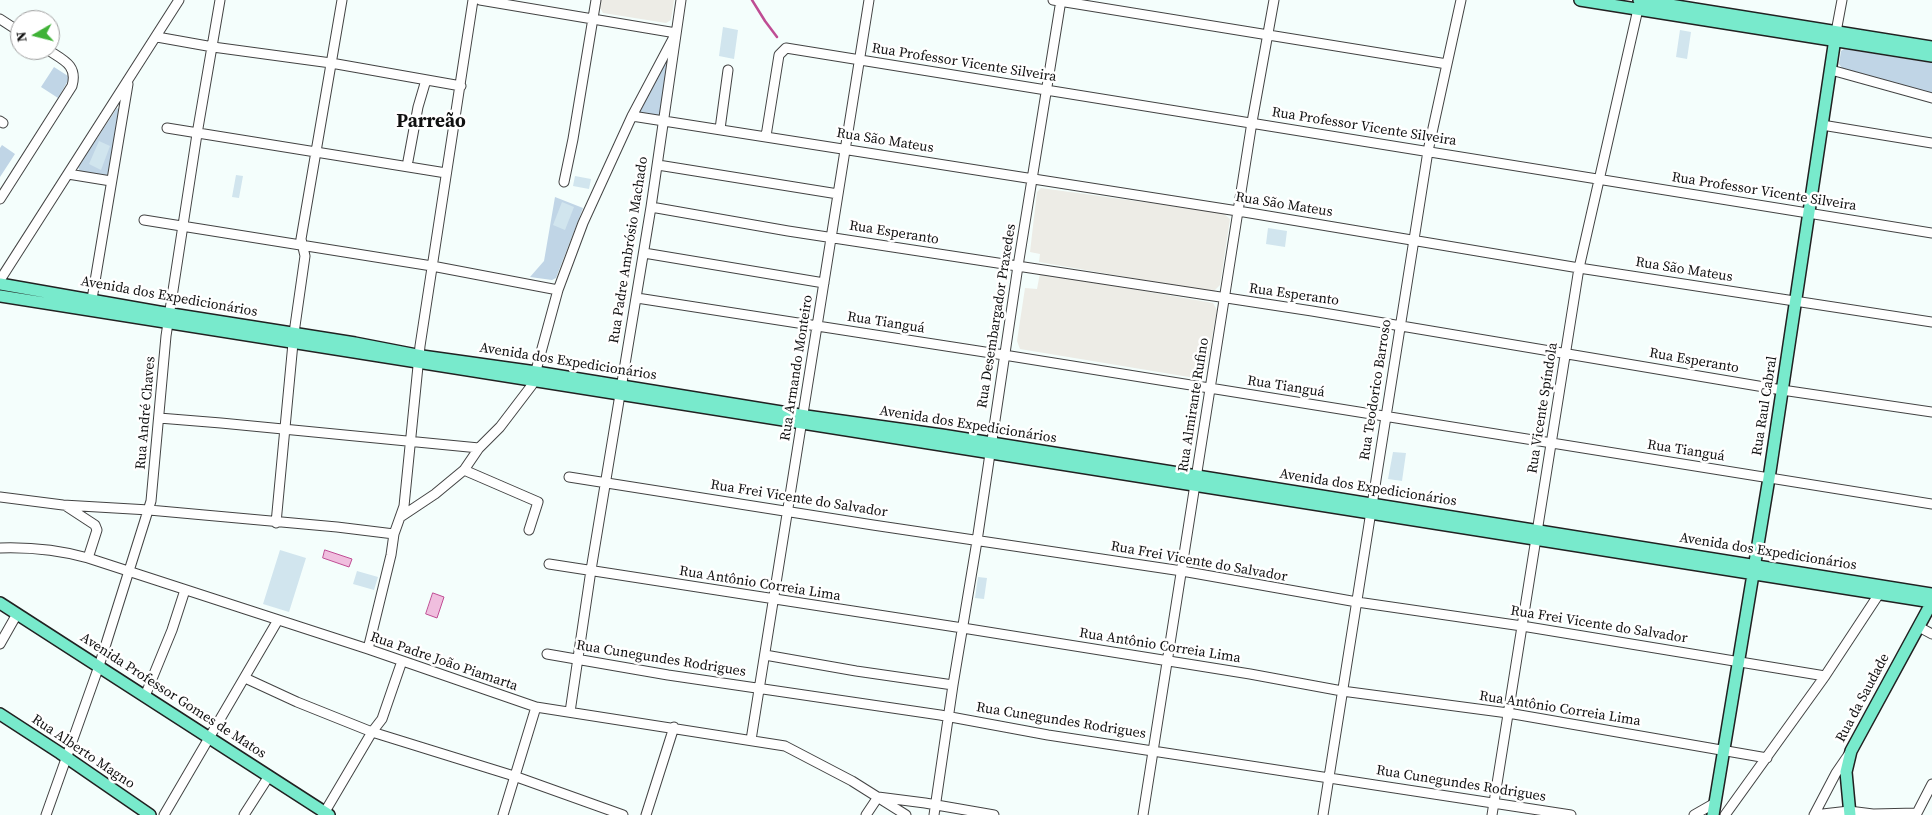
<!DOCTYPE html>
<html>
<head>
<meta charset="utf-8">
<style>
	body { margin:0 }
	#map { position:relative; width:1932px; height:815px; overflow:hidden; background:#f4fefc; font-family:"Source Serif 4",serif }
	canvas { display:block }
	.north { position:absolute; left:10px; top:10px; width:50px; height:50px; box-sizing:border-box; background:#fff; border:1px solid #9f9f9f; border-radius:50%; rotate:262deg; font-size:14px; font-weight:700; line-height:20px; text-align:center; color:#101010 }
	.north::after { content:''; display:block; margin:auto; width:18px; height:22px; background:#3fb236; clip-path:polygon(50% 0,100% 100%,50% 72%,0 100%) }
</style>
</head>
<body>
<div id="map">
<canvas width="1932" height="815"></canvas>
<div class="north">N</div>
</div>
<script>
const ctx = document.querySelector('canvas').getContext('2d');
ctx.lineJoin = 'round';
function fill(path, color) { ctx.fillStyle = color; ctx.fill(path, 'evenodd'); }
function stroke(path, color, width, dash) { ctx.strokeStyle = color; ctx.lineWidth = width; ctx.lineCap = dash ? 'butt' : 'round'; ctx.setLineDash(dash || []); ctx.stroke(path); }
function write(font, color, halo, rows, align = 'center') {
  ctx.font = font + ' "Source Serif 4",serif'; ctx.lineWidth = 5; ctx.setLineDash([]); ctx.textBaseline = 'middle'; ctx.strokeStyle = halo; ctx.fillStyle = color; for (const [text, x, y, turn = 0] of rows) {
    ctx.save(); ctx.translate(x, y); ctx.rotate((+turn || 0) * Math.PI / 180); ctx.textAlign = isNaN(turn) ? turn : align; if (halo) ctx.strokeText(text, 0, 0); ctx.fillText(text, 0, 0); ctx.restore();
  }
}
fill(new Path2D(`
	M601 0H674L671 20 666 23 603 13 600 8Z
	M1041 188 1223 213 1230 219 1220 285 1213 292 1039 262 1040 254 1030 252 1037 192Z
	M1040 273 1213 303 1217 310 1205 375 1201 379 1020 349 1017 341 1025 288 1037 289Z`), '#edece6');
fill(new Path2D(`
	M1844 49 1932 63V93L1842 68 1839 64 1841 51Z
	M665 64 667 65 661 114 659 116 639 112 638 110Z
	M54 67 68 76 69 79 58 98 41 87Z
	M117 108 119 109 108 175 106 177 80 172 78 167Z
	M2 145 15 154 0 177V148Z
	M555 197 583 208 556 278 552 280 530 277 544 261Z`), '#c0d5e6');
fill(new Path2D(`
	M723 27 738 30 734 59 719 56Z
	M1680 30 1691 32 1687 59 1676 57Z
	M99 141 110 146 101 170 89 164Z
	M236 175 243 176 239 198 232 197Z
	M575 176 591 179 589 189 573 186Z
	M562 202 574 207 565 230 553 225Z
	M1268 228 1287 231 1285 247 1266 244Z
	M1393 452 1406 453 1402 481 1388 479Z
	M280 550 306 558 289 612 263 604Z
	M357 571 378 577 374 590 353 584Z
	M978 577 987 578 984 599 975 598Z`), '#d1e5ee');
const water = new Path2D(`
	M325 550 352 559 349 567 323 558Z
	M433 593 444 597 437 618 426 614Z`);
fill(water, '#f0bede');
stroke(water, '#bf4d94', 1);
stroke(new Path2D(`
	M752 0 765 21 777 37`), '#bf4d94', 2.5);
const minor = new Path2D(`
	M1053 0 1447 64
	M0 19 20 32
	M1836 32 1842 0
	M157 37 213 47 331 63 461 86
	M1831 70 1932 98
	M632 116 1244 212 1579 268 1932 322
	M0 121 3 123
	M1822 125 1932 143
	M167 128 446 173
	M720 129 728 70
	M766 136 779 55 786 48 1932 233
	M408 161 418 107 426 80
	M658 165 838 194
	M68 174 111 181
	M564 182 573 139 596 0
	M0 199 72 86C78 65 63 60 48 50
	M651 207 788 231 1312 311 1782 390 1932 412
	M144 220 432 266 558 290
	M644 253 824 283
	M0 280 179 0
	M637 298 1004 355 1932 504
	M91 305 128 84
	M294 333 305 256 301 239 342 0
	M159 418 221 423 479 448
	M464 470 538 502 529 530
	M569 477 873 525 1182 571 1357 602 1522 626 1825 676
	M0 497 63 505 149 510 337 527 394 534
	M66 506 95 525 97 530 88 558
	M402 516 435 494 464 470 479 448 500 427 532 385 558 290 583 223 632 116 676 33 480 0
	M276 523 293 343
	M0 548C31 547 59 550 88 558L368 649 536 707 785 746 852 781 906 815
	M549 564 969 629 1250 674 1342 691 1508 713 1767 758
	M1919 627 1932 634
	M0 644 17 614
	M368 649 391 555 394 534 404 506 420 346 473 0
	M547 654 668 675 940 715 1048 735 1571 815
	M765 655 856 671 953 685
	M245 678 297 702 372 732 514 776 623 815
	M145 696 172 630 185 590
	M570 712 591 570 651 207 681 0
	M751 740 869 0
	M1917 813 1932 784
	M46 815 99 666 151 501 166 336 197 134 220 0
	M164 815 278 620
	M244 815 269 776
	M323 815 372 732 382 719 402 661
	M503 815 536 707
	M646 815 674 727
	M866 815 878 797 925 803 994 815
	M934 815 953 685 977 541 1018 266 1061 0
	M1143 815 1252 122 1274 0
	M1323 815 1428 151 1461 0
	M1492 815 1579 268 1638 9
	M1694 815 1715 803
	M1725 815 1825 676 1879 594 1881 588
	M1814 815 1849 811 1873 814 1917 813
	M1814 815 1836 773 1849 754`);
const major = new Path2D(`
	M1580 0 1932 56
	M1639 0 1932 47
	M0 284 159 312 355 343 422 356 536 372 806 416 942 435 1932 594
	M0 296 1932 602
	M0 603 329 815
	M0 714 60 753 150 815
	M1713 815 1769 478 1836 32
	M1850 815 1846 772 1851 751 1932 602`);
stroke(minor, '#434343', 11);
stroke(major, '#212121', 14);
stroke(minor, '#fff', 9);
stroke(major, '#78eacc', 11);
write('14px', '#101010', '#fff', [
	["Rua Professor Vicente Silveira",964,63,9],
	["Rua Professor Vicente Silveira",1364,127,9],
	["Rua São Mateus",885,141,9],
	["Rua Professor Vicente Silveira",1764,192,9],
	["Rua São Mateus",1284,205,9],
	["Rua Esperanto",894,233,9],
	["Rua Padre Ambrósio Machado",629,250,-81],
	["Rua São Mateus",1684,270,9],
	["Rua Esperanto",1294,295,8],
	["Avenida dos Expedicionários",169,297,10],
	["Rua Desembargador Praxedes",997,316,-81],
	["Rua Tianguá",886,323,9],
	["Rua Esperanto",1694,361,10],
	["Avenida dos Expedicionários",568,362,9],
	["Rua Armando Monteiro",797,368,-81],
	["Rua Tianguá",1286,387,9],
	["Rua Teodorico Barroso",1376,390,-81],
	["Rua Almirante Rufino",1194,405,-81],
	["Rua Raul Cabral",1765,406,-81],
	["Rua Vicente Spíndola",1543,408,-81],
	["Rua André Chaves",146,413,-85],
	["Avenida dos Expedicionários",968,425,9],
	["Rua Tianguá",1686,451,9],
	["Avenida dos Expedicionários",1368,488,9],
	["Rua Frei Vicente do Salvador",799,499,9],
	["Avenida dos Expedicionários",1768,552,9],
	["Rua Frei Vicente do Salvador",1199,562,10],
	["Rua Antônio Correia Lima",760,584,9],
	["Rua Frei Vicente do Salvador",1599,625,9],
	["Rua Antônio Correia Lima",1160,646,9],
	["Rua Cunegundes Rodrigues",661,659,9],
	["Rua Padre João Piamarta",444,662,19],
	["Avenida Professor Gomes de Matos",173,696,33],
	["Rua da Saudade",1863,698,-62],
	["Rua Antônio Correia Lima",1560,709,9],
	["Rua Cunegundes Rodrigues",1061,721,9],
	["Rua Alberto Magno",83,752,34],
	["Rua Cunegundes Rodrigues",1461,784,9]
]);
write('bold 19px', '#101010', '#fff', [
	["Parreão",431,122]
]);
</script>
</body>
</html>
